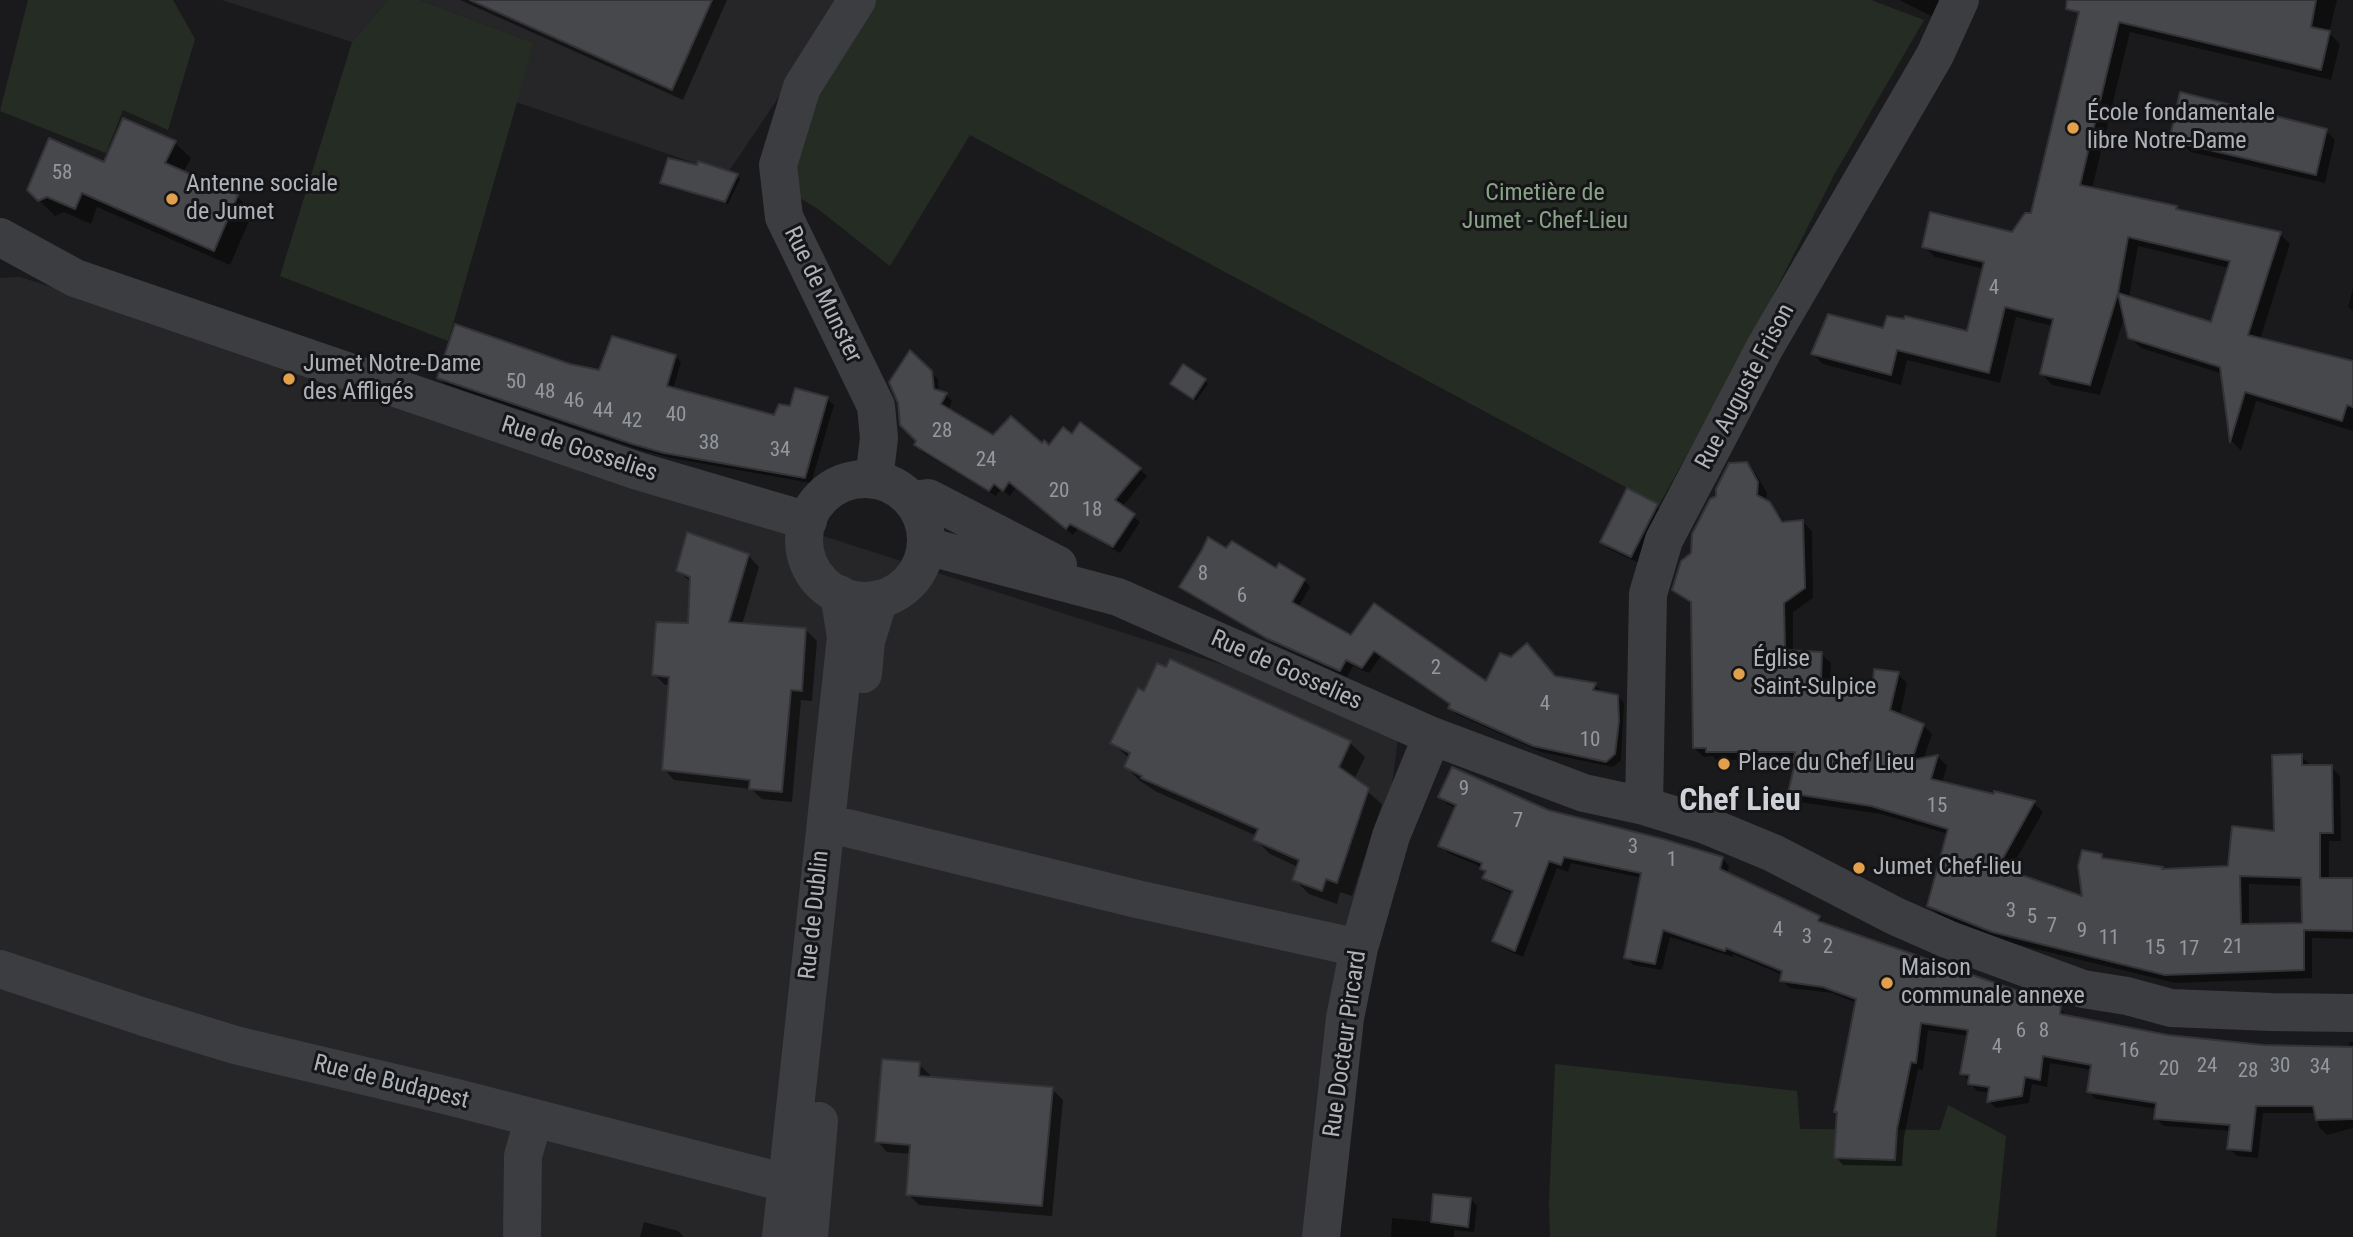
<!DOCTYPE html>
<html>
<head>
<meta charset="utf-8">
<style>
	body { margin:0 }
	canvas { display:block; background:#1a1a1c }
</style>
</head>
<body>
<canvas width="2353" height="1237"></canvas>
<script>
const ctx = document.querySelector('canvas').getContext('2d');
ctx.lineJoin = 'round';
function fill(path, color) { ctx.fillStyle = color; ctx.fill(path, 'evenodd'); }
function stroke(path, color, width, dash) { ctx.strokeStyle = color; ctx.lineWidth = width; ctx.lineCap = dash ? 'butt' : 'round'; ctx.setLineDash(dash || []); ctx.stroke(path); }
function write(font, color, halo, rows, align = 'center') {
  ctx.font = font + ' "Roboto Condensed",sans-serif'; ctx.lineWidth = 6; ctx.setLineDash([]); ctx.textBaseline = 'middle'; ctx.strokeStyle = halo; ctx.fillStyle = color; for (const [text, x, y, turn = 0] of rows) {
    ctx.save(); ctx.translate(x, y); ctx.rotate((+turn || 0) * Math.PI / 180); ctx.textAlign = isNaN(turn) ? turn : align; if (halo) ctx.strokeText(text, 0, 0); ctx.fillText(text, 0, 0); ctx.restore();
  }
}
fill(new Path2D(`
	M222 0H388L352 42Z
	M420 0H844L727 174 516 102 534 43Z
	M20 277 1400 722 1334 1237H0V278Z`), '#262629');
fill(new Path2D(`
	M28 0H173L195 39 168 130 123 110 106 153 0 111Z
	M388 0H420L534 43 448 341 280 276 352 42Z
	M875 0H1871L1924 20 1834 175 1749 343 1659 505 970 135 890 266 818 209 780 186 824 74Z
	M1555 1064 1797 1091 1800 1129 1940 1130 1948 1105 2006 1136 1996 1237H1550L1549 1202Z`), '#242c24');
fill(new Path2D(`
	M460 0H727L683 100Z
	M1899 0H1946L1937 19Z
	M2084 0H2337L2329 33 2340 44 2331 80 2130 32 2092 189 2176 207 2180 211 2280 234 2290 244 2260 340 2353 363V431L2256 401 2241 451 2232 441 2223 374 2141 348 2130 337 2125 315 2100 395 2052 385 2042 374 2053 326 2016 317 2000 383 1907 360 1901 385 1823 364 1813 354 1884 330 1969 333 1984 269 1935 257 1924 246 2013 234 2032 214ZM2138 246 2229 268 2212 324 2129 298Z
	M2326 131 2335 140 2325 183 2191 152 2172 137Z
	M175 143 191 158 183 173 237 196 253 212 230 265 97 207 91 224 64 212 55 216 29 190Z
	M699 164 737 176 740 179 728 204 665 185 662 182 698 168Z
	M2353 288V311L2348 307Z
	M910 353 938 379 939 393 946 395 952 401 948 410 994 437 1049 447 1072 436 1081 425 1140 470 1147 476 1122 507 1140 522 1120 553 1078 529 1073 535 1016 487 1010 496 1001 489 996 496 922 452 916 445 919 441Z
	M675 356 681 362 673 389 775 417 791 409 827 399 834 405 811 483 671 458 640 450 445 384 439 378 570 366 600 372Z
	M1205 381 1208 384 1196 401 1175 386Z
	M1746 464 1756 474 1767 493 1766 502 1779 514 1785 523 1803 522 1812 531 1813 598 1793 612V652L1821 654 1831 663 1830 684 1868 689 1898 674 1907 683 1900 716 1923 725 1932 734 1923 760 1938 757 1947 766 1942 783 2034 803 2043 812 2009 872 2084 899 2102 855 2107 861 2162 868 2164 870 2230 868 2276 833 2301 756 2310 765 2331 767 2340 776 2341 841H2329V880H2353V939L2312 938V978L2175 983 2003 941 1939 915 1929 906 1948 834 1881 814 1799 802 1790 792 1796 764 1795 760H1716L1713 756 1704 757 1694 748 1693 605 1674 589 1693 554 1718 497ZM2249 884 2303 886 2304 925 2249 926Z
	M1657 506 1664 513 1639 563 1609 549 1602 542Z
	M689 534 749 556 759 567 742 625 806 630 817 641 812 701 801 700 792 802 762 799 751 789 674 780 664 769 670 685H665L654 674 690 625 692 583 678 571Z
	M1226 550 1304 580 1310 587 1298 608 1351 638 1486 683 1556 678 1595 685 1601 691 1600 693 1618 696 1624 703 1621 760 1613 767 1541 752 1456 714 1450 708 1451 705 1381 656 1369 673 1353 666 1347 677 1275 644 1188 593 1181 587Z
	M1171 661 1350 743 1365 757 1354 780 1382 804 1352 896 1340 892 1337 904 1309 894 1294 879 1298 867 1270 854 1255 839 1257 836 1157 792 1140 781 1126 767 1130 759 1112 743 1144 694 1167 669Z
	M1440 797 1547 812 1722 858 1729 866 1727 874 1819 918 1826 925 2060 1007 2067 1017 2168 1037 2263 1046 2350 1048 2349 1042H2353V1128L2327 1135 2319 1127 2316 1113H2263L2258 1158 2237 1156 2229 1148 2231 1131 2164 1126 2156 1119 2157 1109 2096 1099 2089 1092 2092 1070 2050 1063 2047 1087 2032 1084 2029 1103 1996 1108 1989 1101 1990 1093 1977 1091 1962 1073 1969 1036 1928 1030 1923 1070 1918 1069 1904 1137 1902 1166 1843 1165 1836 1157 1838 1114 1836 1111 1857 1003 1832 993 1790 988 1782 981 1783 975 1733 954V957L1670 937 1662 970 1633 965 1626 957 1642 878 1571 863 1568 872 1557 868 1523 957 1502 948 1494 941 1513 894 1492 885 1485 878 1487 873 1482 867 1448 853 1440 845 1456 808 1447 804Z
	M919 1064 930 1075V1078L1052 1089 1063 1100 1052 1216 919 1205 908 1194 911 1154 887 1152 877 1141Z
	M1471 1199 1477 1206 1474 1232 1454 1230V1237H1391L1392 1218 1433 1222Z
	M644 1222 678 1231 684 1237H640Z`), '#0007');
const building = new Path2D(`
	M470 0H712L672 90Z
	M2067 0H2316L2311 27 2330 31 2321 70 2119 22 2080 185 2177 206 2176 209 2281 232 2248 335 2353 361V407L2347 405 2342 421 2245 392 2230 442 2220 367 2128 338 2118 293 2090 385 2040 374 2053 319 2005 307 1989 373 1897 350 1891 375 1811 354 1828 314 1883 328 1887 316 1904 319 1905 316 1967 331 1984 262 1922 247 1930 212 2012 232 2025 213H2031L2079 12 2066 9ZM2128 237 2230 261 2211 322 2118 293Z
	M2180 92 2327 129 2316 175 2180 143 2170 137Z
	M123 118 176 141 165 163 238 195 214 251 82 193 75 209 47 197 38 201 27 190 49 138 104 162Z
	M668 158 697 165 698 161 738 174 725 202 660 183Z
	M455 324 570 364 599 370 612 336 676 355 667 386 774 415 779 404 790 406 795 388 828 397 805 478 664 453 632 444 437 378Z
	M910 350 932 371 934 389 947 393 941 404 993 435 1011 416 1042 443 1044 440 1049 445 1063 427 1072 434 1080 422 1141 468 1115 500 1135 514 1113 547 1070 524 1066 529 1009 482 1003 491 994 484 989 491 914 445 916 441 900 425 898 403 889 382Z
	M1183 364 1206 379 1193 399 1170 384Z
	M1747 462 1758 482 1757 495 1770 502 1782 522 1803 520 1805 588 1784 603 1785 650 1822 652 1821 681 1866 687 1867 682 1873 683 1874 669 1899 672 1890 710 1924 724 1912 760 1938 755 1931 779 1994 794V791L2035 801 1998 867 2082 896 2078 866 2082 850 2102 854V858L2163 867 2162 869 2228 866 2232 826 2274 831 2272 755 2302 754V765H2332L2333 833H2320V878H2353V931L2304 930V970L2165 975 1992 932 1927 906 1948 829 1871 806 1788 793 1795 763H1793L1795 752H1706V748H1693L1691 602 1672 590 1681 561 1691 553 1692 534 1710 499 1716 496V489L1729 463ZM2240 876 2301 878 2302 923 2241 924Z
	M1627 488 1658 504 1631 557 1600 542Z
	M687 532 749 554 729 622 806 628 802 691 791 690 782 792 749 789 750 780 662 770 669 677 652 675 656 622 688 623 690 577 676 571Z
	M1208 537 1226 548 1232 541 1276 568 1279 563 1305 579 1292 602 1351 635 1374 603 1486 681 1500 653 1511 657 1527 643 1555 676 1596 683 1593 690 1618 695 1619 721 1615 754 1606 762 1533 746 1448 708 1450 704 1374 651 1362 668 1346 660 1340 671 1266 638 1179 587 1202 550Z
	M1170 659 1351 741 1339 767 1369 788 1337 883 1326 879 1322 891 1292 880 1299 860 1253 840 1258 829 1141 778 1142 776 1124 767 1130 753 1110 743 1138 688 1144 691 1157 663 1166 667Z
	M1452 767 1548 810 1663 839 1723 857 1720 869 1820 916 1818 921 2061 1006 2060 1014 2168 1035 2263 1045 2353 1047V1119L2316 1120 2313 1106H2256L2251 1151 2227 1149 2230 1125 2154 1119 2156 1103 2087 1092 2091 1065 2043 1056 2040 1080 2025 1077 2022 1096 1987 1102 1989 1087 1968 1084 1969 1075 1960 1074 1968 1030 1921 1023 1916 1063 1911 1062 1897 1129 1895 1160 1834 1158 1837 1112H1834L1856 999 1823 987 1780 981 1782 971 1726 948 1725 951 1663 930 1655 964 1624 958 1641 873 1564 857 1561 865 1549 861 1515 951 1492 941 1513 891 1482 878 1486 871 1480 869 1482 863 1438 846 1456 805 1438 797Z
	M882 1059 920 1062 919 1076 1053 1087 1042 1206 906 1195 910 1145 875 1142Z
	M1433 1194 1471 1198 1468 1227 1431 1222Z`);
fill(building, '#47484c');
stroke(building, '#343438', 2);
stroke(new Path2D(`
	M857 0 802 87 778 165 784 217 876 406 879 438 874 480
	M0 237 75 278 638 471 808 521
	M804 540a61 61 0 1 1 122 0a61 61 0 1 1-122 0Z
	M911 500 928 498 1058 565
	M926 546 1118 597 1432 736 1584 793 1644 806 1703 824 1773 853 1895 916 1947 939 2083 989 2127 996 2171 1008 2271 1012 2353 1013
	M863 674 866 641 879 599
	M1644 806 1648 594 1664 540 1765 347 1935 55 1960 0
	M847 828 1137 899 1359 948
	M0 969 144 1017 235 1045 449 1096 786 1183
	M522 1237 523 1156 534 1118
	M781 1237 846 637 839 594
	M809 1237 819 1121
	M1321 1237 1345 1018 1359 948 1391 836 1432 736`), '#3b3d41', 38);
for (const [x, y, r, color] of [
	[2073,128,7,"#e29f4c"],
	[172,199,7,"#e29f4c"],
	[289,379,7,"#e29f4c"],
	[1739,674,7,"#e29f4c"],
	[1724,764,7,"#e29f4c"],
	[1859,868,7,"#e29f4c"],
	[1887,983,7,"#e29f4c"]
]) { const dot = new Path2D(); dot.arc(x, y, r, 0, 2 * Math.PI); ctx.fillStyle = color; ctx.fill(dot); stroke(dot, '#151517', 2.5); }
write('21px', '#94989e', null, [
	["58",62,174],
	["4",1994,289],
	["50",516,383],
	["48",545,393],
	["46",574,402],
	["44",603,412],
	["40",676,416],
	["42",632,422],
	["28",942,432],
	["38",709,444],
	["34",780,451],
	["24",986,461],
	["20",1059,492],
	["18",1092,511],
	["8",1203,575],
	["6",1242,597],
	["2",1436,669],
	["4",1545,705],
	["10",1590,741],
	["9",1464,790],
	["15",1937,807],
	["7",1518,822],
	["3",1633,848],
	["1",1672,861],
	["3",2011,912],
	["5",2032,918],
	["7",2052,927],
	["4",1778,931],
	["9",2082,932],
	["3",1807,938],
	["11",2109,939],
	["2",1828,948],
	["21",2233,948],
	["15",2155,949],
	["17",2189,950],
	["6",2021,1032],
	["8",2044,1032],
	["4",1997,1048],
	["16",2129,1052],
	["24",2207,1067],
	["30",2280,1067],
	["34",2320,1068],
	["20",2169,1070],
	["28",2248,1072]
]);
write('24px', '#aeb3ba', '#151517', [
	["École fondamentale",2087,114],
	["libre Notre-Dame",2087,142],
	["Antenne sociale",186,185],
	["de Jumet",186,213],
	["Jumet Notre-Dame",303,365],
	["des Affligés",303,393],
	["Église",1753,660],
	["Saint-Sulpice",1753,688],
	["Place du Chef Lieu",1738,764],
	["Jumet Chef-lieu",1873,868],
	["Maison",1901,969],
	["communale annexe",1901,997]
], 'left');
write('24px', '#88a387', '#151517', [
	["Cimetière de",1545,194],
	["Jumet - Chef-Lieu",1545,222]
]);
write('24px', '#aeb3ba', '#151517', [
	["Rue de Munster",822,295,64],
	["Rue Auguste Frison",1746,387,-62],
	["Rue de Gosselies",579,450,18],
	["Rue de Gosselies",1286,671,24],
	["Rue de Dublin",815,915,-84],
	["Rue Docteur Pircard",1346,1044,-82],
	["Rue de Budapest",391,1083,14]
]);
write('bold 32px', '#ced1d7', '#151517', [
	["Chef Lieu",1740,802]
]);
</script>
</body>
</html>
